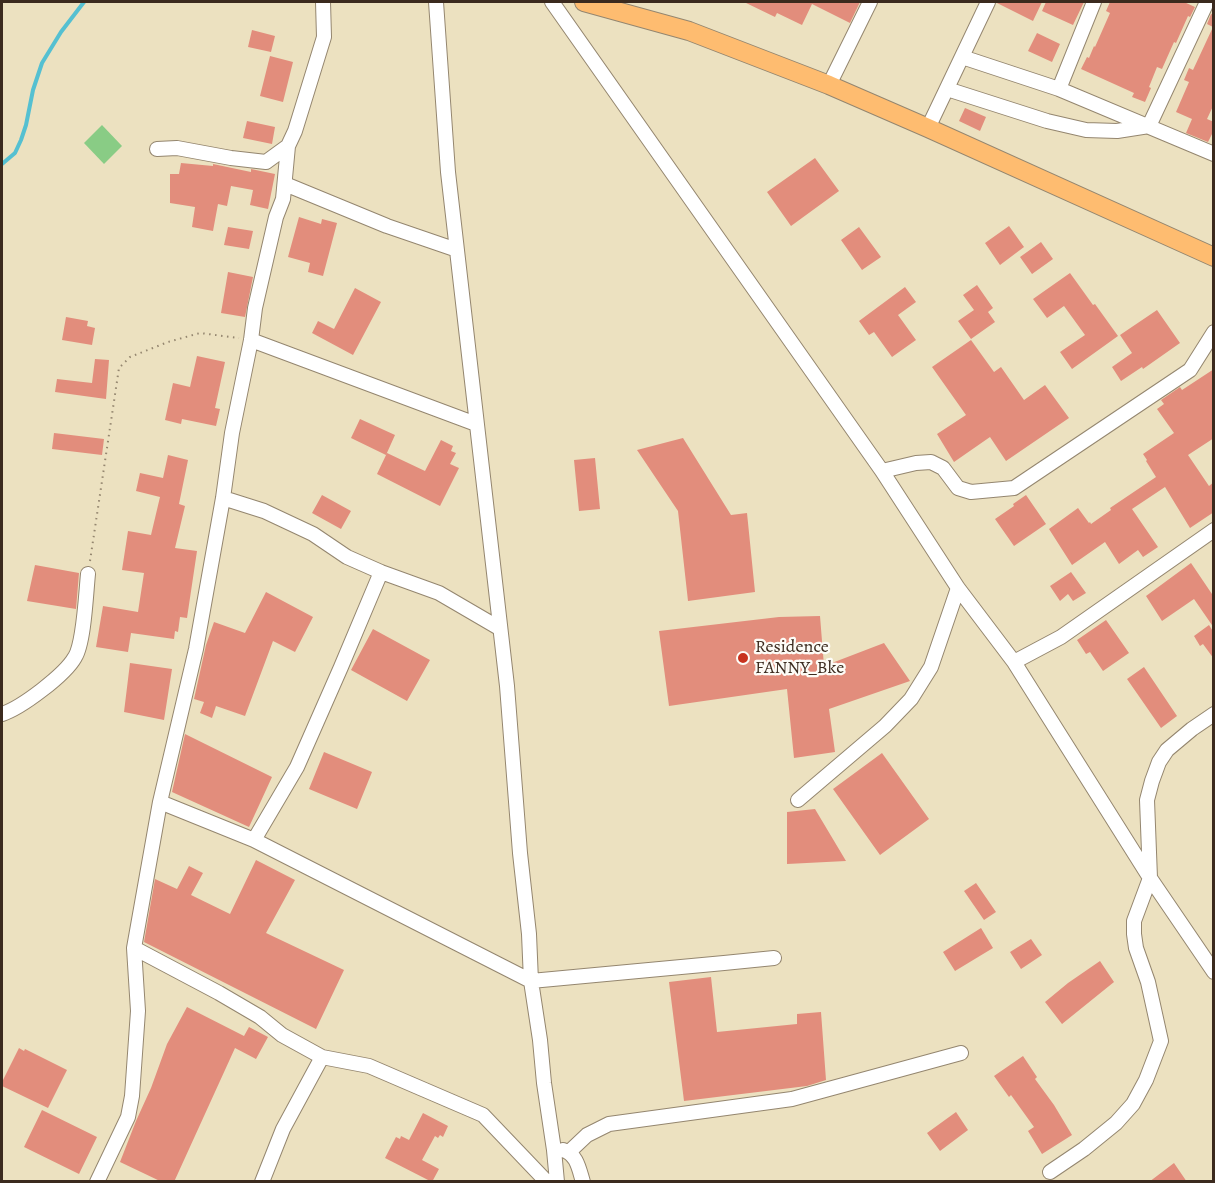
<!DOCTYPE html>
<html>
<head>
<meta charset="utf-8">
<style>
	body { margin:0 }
	#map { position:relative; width:1215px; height:1183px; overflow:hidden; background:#ece1c0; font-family:Alegreya,serif }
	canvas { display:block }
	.frame { position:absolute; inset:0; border:3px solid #3b2a1e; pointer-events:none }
</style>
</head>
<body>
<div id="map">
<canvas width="1215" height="1183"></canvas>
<div class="frame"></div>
</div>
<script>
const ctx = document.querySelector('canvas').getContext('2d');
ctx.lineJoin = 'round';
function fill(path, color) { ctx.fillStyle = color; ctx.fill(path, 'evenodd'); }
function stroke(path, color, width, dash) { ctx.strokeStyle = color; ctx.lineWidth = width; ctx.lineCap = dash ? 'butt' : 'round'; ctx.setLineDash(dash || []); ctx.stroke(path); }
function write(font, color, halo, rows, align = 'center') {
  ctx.font = font + ' Alegreya,serif'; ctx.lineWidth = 4.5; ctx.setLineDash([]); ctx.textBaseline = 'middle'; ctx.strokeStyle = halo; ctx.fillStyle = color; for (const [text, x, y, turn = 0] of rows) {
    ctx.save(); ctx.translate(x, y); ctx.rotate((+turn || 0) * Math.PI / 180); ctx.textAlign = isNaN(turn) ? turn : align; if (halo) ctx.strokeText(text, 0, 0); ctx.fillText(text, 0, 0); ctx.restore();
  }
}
fill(new Path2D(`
	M102 125 122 146 104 164 84 143Z`), '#89cc85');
stroke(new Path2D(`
	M2 164 15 153 21 140 26 125 33 90 42 63 61 32 84 2`), '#55c0d1', 4);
fill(new Path2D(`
	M744 2H860L850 23 812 4 802 25 777 13 775 17Z
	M997 2H1042L1033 21 997 3Z
	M1046 2H1084L1073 25 1042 11Z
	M1110 2H1184L1195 7 1190 17 1188 16 1176 43 1174 42 1162 69 1157 67 1149 87 1151 88 1145 102 1132 97 1134 93 1081 69 1087 57 1089 58 1094 46 1095 47 1110 13 1106 11Z
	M1211 14 1214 15V104L1207 119 1214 122V130L1208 142 1186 133 1192 119 1176 112 1189 82 1184 80 1189 68 1193 70 1213 27 1207 24Z
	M252 30 275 36 271 52 248 47Z
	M1037 33 1060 44 1052 62 1028 51Z
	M270 56 293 62 283 102 260 96Z
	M965 108 986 117 980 131 959 121Z
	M247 121 275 127 272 144 243 138Z
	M815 158 839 191 791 226 767 192Z
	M181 163 213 166V164L251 172V169L275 174 268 209 250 205 253 190 231 186 227 206 218 204 213 231 192 227 195 207 170 203V174H179Z
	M299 217 321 224 322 219 337 223 323 276 308 272 310 263 288 257Z
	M1009 226 1024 247 1000 265 985 243Z
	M228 227 253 231 249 249 224 245Z
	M859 227 881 257 862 270 841 240Z
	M1041 242 1053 259 1032 274 1020 257Z
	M228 272 253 277 245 317 221 313Z
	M1070 273 1093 305 1095 304 1118 336 1072 369 1060 352 1085 335 1064 306 1047 318 1033 299Z
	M977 285 993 308 988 312 995 322 971 339 958 321 974 310 963 295Z
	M905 287 916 302 898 315 916 340 892 357 874 332 869 335 859 321Z
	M355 288 381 302 353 355 312 333 318 321 334 329Z
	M1157 310 1180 343 1143 369 1142 367 1121 381 1112 367 1132 353 1120 335Z
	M66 317 88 321 87 326 95 328 92 345 62 340Z
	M971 340 994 372 1001 367 1024 400 1045 385 1069 418 1006 461 990 437 954 462 937 434 966 415 932 367Z
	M197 356 225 362 215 408 220 409 216 426 182 419 181 424 165 420 173 383 190 387Z
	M95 359 109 360 106 399 55 392 57 379 92 383Z
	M1214 369V438L1188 455 1209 486 1214 482V512L1190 528 1165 487 1132 509 1158 547 1143 557 1138 550 1119 564 1105 542 1072 565 1049 529 1078 508 1089 523 1090 522 1091 524 1111 510 1110 508 1156 477 1146 461 1147 460 1143 454 1174 433 1157 409 1164 404 1161 400 1180 387 1182 390Z
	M360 419 395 435 386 455 351 438Z
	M54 433 104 439 102 455 52 449Z
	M683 438 731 515 747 513 755 592 688 601 678 511 637 450Z
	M441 440 453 446 451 451 456 453 450 464 459 468 440 506 377 474 387 453 425 471Z
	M168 455 188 460 179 504 185 506 175 548 197 551 187 618 180 617 178 632 175 631 174 639 131 633 128 652 96 647 103 606 138 612 144 573 122 570 128 531 151 535 160 497 136 491 140 473 163 478Z
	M595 458 600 509 579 511 574 460Z
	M322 495 351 511 341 529 312 513Z
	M1026 495 1046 524 1014 546 995 519 1014 506 1013 504Z
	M1191 563 1214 597V628L1194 599 1162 621 1146 596Z
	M35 565 79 573 76 609 27 601Z
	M1071 572 1086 593 1073 601 1068 594 1060 601 1050 586Z
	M266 592 313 617 295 652 273 641 245 716 216 706 212 718 200 713 204 702 194 699 206 645 214 622 245 633Z
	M820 616 824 666 884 643 910 681 829 709 835 752 794 758 787 689 669 706 659 631 779 617Z
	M1106 620 1129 653 1103 671 1090 652 1086 654 1077 640Z
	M1209 625 1214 633V659L1203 644 1200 646 1194 636Z
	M373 629 430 660 407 701 351 670Z
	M130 663 172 669 164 720 124 712Z
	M1144 667 1177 716 1161 728 1127 679Z
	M185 734 272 777 249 827 172 792Z
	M324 752 372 772 357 809 309 789Z
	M882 753 929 819 880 855 833 789Z
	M815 809 846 861 787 864V812Z
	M256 860 295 880 266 933 344 970 316 1029 144 942 155 879 177 889 189 866 203 873 191 895 230 914Z
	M976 883 996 912 984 920 964 891Z
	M981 928 993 948 955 971 943 952Z
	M1031 939 1042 955 1021 969 1010 952Z
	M1100 961 1114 982 1062 1024 1045 1002 1068 983Z
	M711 977 717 1032 797 1024V1014L821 1012 826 1080 807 1086 684 1101 669 982Z
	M187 1007 244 1036 249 1027 268 1037 256 1059 235 1048 174 1182H162L120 1162 136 1121 151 1088 167 1044Z
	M19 1048 24 1051 25 1049 67 1070 48 1108 2 1086V1082Z
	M1023 1056 1037 1077 1035 1079 1054 1105 1072 1135 1042 1154 1028 1131 1034 1127 1011 1095 1009 1097 994 1076Z
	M42 1110 97 1137 79 1174 24 1147Z
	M956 1112 968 1130 940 1151 927 1133Z
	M423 1113 448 1126 443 1137 440 1135 438 1138 435 1136 422 1160 439 1169 432 1182 385 1158 396 1137 400 1139 401 1136 409 1140Z
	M1174 1163 1187 1182H1149Z`), '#e28d7c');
const minor = new Path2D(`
	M436 2 448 172 507 686 520 853 529 934 531 981 540 1040 544 1083 554 1150 557 1182
	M552 2 882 471 958 588 1014 662 1150 878 1214 972
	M962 57 1059 89 1214 154
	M829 85 870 2
	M947 89 1047 121 1086 130 1117 131 1149 126 1207 2
	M1059 89 1094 2
	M928 128 988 2
	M157 149 177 148 231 158 266 162 288 146 295 131 324 37 323 2
	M285 184 387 226 457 250
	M251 340 476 424
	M882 471 916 463 931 462 943 468 958 488 971 492 1014 488 1190 370 1214 332
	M223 498 264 511 313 534 347 557 381 572 439 593 499 628
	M1014 662 1061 637 1214 530
	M2 714C21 708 65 675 75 657 84 643 86 593 88 574
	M798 800 885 726 911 699 931 667 958 588
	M160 802 254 840 531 981 724 963 774 958
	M254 840 297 767 341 667 381 572
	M134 948 219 993 260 1017 282 1035 322 1057 369 1066 483 1115 547 1182
	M563 1150C577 1154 579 1169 583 1182
	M569 1152 587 1135 609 1124 792 1099 961 1053
	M1050 1172 1084 1149 1116 1123 1133 1104 1146 1080 1161 1041 1148 982 1136 948 1134 934V921L1150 878 1147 800 1152 781 1159 762 1167 750 1192 729 1214 714
	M97 1182 128 1117 132 1096 138 1011 134 948 160 802 196 649 223 498 232 433 251 340 255 308 276 217 283 199 288 146
	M262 1182 283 1129 322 1057`);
const major = new Path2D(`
	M584 2 689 31 829 85 928 128 1214 257`);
stroke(minor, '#94866f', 16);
stroke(major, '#94866f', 20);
stroke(new Path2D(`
	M90 561 119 368 130 357 168 342 200 333 239 338`), '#94866f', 2, [1.5, 4.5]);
stroke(minor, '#fff', 14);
stroke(major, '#febc70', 18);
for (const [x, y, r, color] of [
	[743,658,6,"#c8321e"]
]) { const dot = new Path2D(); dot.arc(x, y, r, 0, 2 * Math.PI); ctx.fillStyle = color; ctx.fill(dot); stroke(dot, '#fdfcf7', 2); }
write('18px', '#3b2a1e', '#fdfcf7', [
	["Residence",755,648],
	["FANNY_Bke",755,669]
], 'left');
</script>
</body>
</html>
